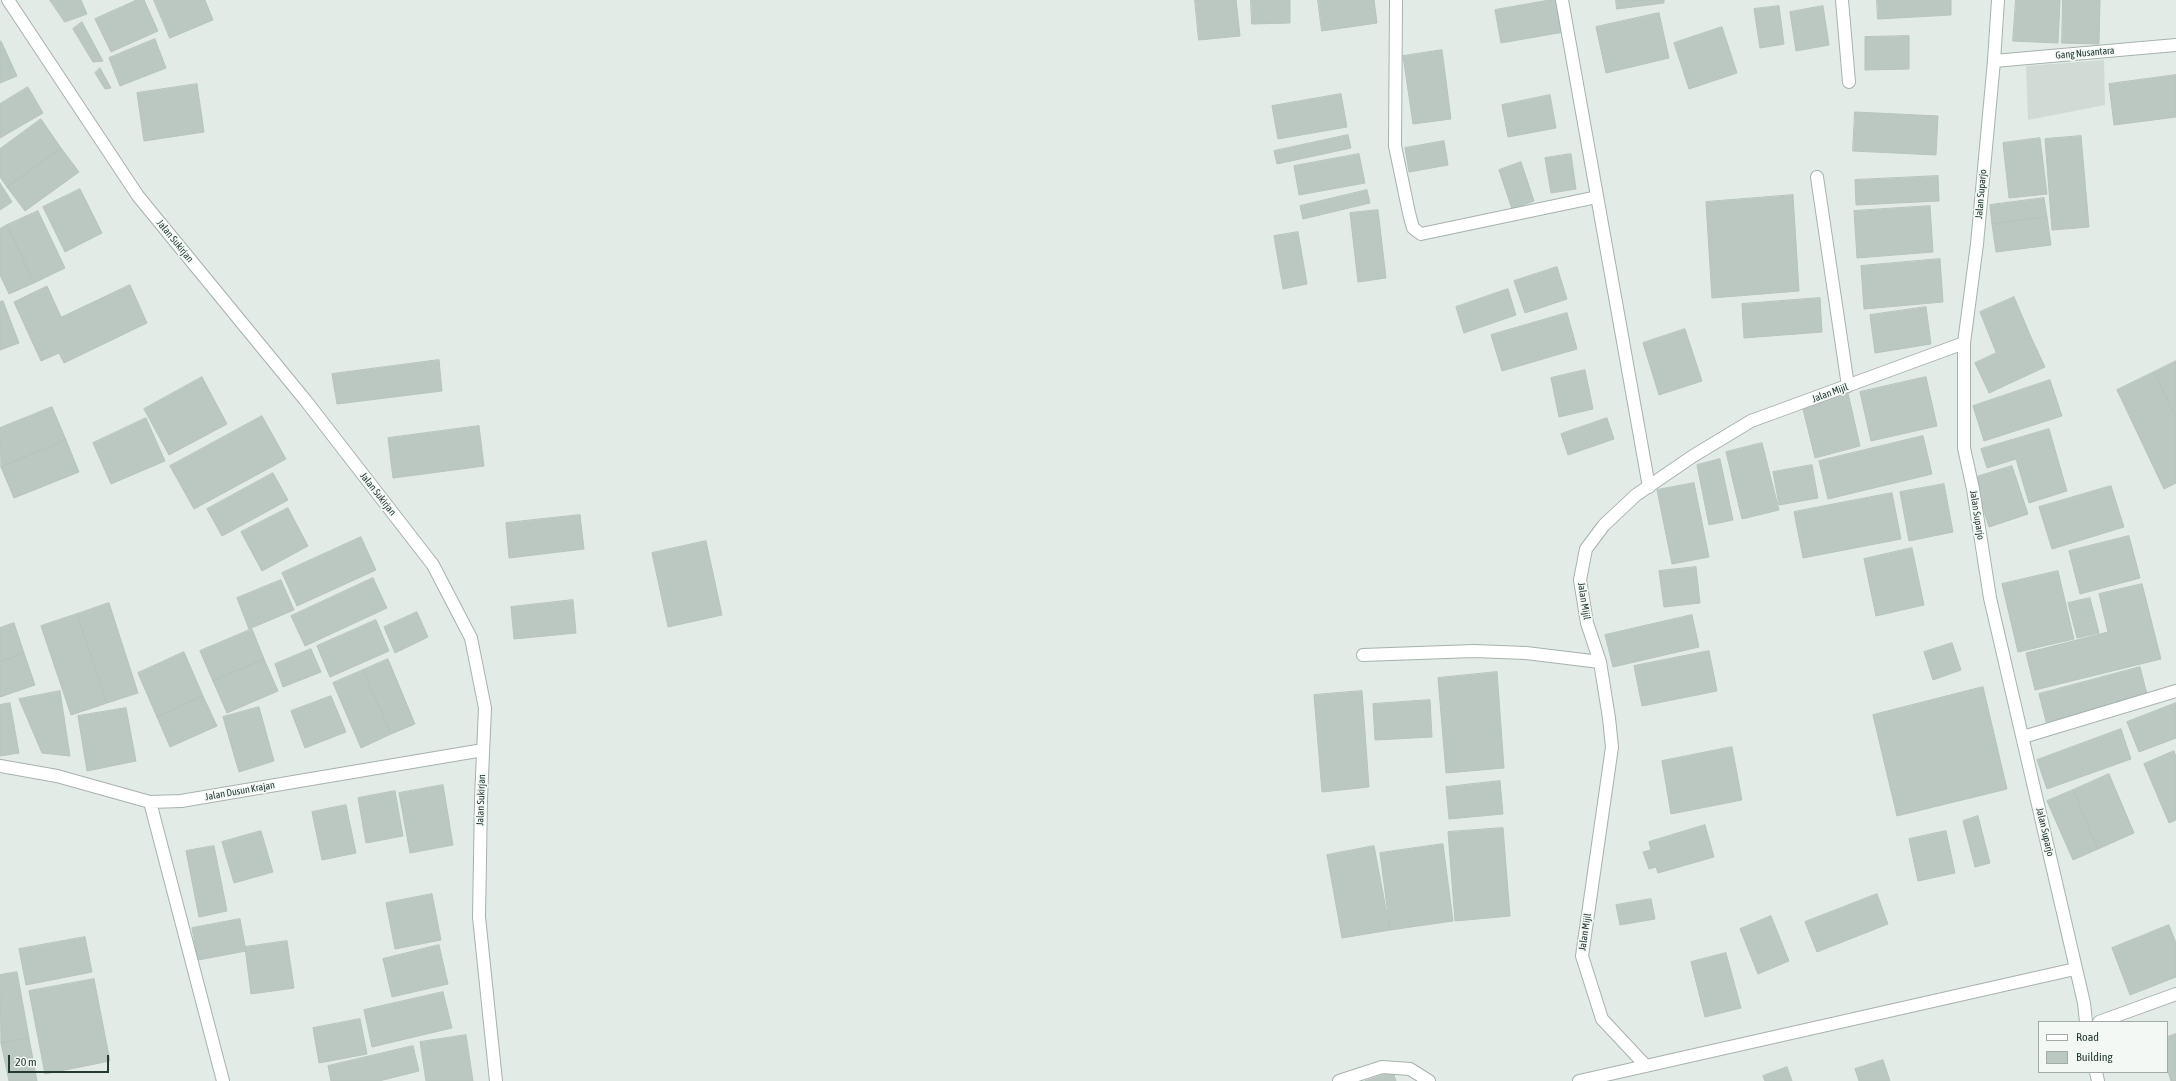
<!DOCTYPE html>
<html>
<head>
<meta charset="utf-8">
<style>
	body { margin:0 }
	#map { position:relative; width:2176px; height:1081px; overflow:hidden; background:#e3ebe7; font-family:"Asap Condensed",sans-serif }
	canvas { display:block }
	.legend { position:absolute; left:2038px; top:1021px; width:130px; height:52px; box-sizing:border-box; background:#f3f8f5; border:1px solid #a1aca7; margin:0; padding:5px 7px; list-style:none; font-size:12px; color:#253a33 }
	.legend li { display:flex; align-items:center; gap:8px; height:20px }
	.legend b { width:20px; border:1px solid #a1aca7 }
	.scale { position:absolute; left:8px; top:1055px; width:101px; height:18px; box-sizing:border-box; border:2px solid #253a33; border-top:0; padding-left:5px; font-size:12px; line-height:14px; white-space:nowrap; color:#253a33; -webkit-text-stroke:3px #f3f8f5; paint-order:stroke }
</style>
</head>
<body>
<div id="map">
<canvas width="2176" height="1081"></canvas>
<ul class="legend">
<li><b style="height:5px;background:#fff"></b>Road</li>
<li><b style="height:11px;background:#bbc8c2"></b>Building</li>
</ul>
<div class="scale">20 m</div>
</div>
<script>
const ctx = document.querySelector('canvas').getContext('2d');
ctx.lineJoin = 'round';
function fill(path, color) { ctx.fillStyle = color; ctx.fill(path, 'evenodd'); }
function stroke(path, color, width, dash) { ctx.strokeStyle = color; ctx.lineWidth = width; ctx.lineCap = dash ? 'butt' : 'round'; ctx.setLineDash(dash || []); ctx.stroke(path); }
function write(font, color, halo, rows, align = 'center') {
  ctx.font = font + ' "Asap Condensed",sans-serif'; ctx.lineWidth = 3.5; ctx.setLineDash([]); ctx.textBaseline = 'middle'; ctx.strokeStyle = halo; ctx.fillStyle = color; for (const [text, x, y, turn = 0] of rows) {
    ctx.save(); ctx.translate(x, y); ctx.rotate((+turn || 0) * Math.PI / 180); ctx.textAlign = isNaN(turn) ? turn : align; if (halo) ctx.strokeText(text, 0, 0); ctx.fillText(text, 0, 0); ctx.restore();
  }
}
fill(new Path2D(`
	M2104 60 2105 105 2028 120 2026 66Z`), '#d1dbd6');
const building = new Path2D(`
	M50 0H81L87 14 65 22Z
	M137 0H144L158 31 111 52 95 19Z
	M154 0H205L213 20 170 38Z
	M1195 0H1236L1240 36 1199 40Z
	M1251 0H1290V23L1252 24Z
	M1318 0H1374L1377 23 1322 31Z
	M1550 0H1558L1564 32 1501 43 1495 10Z
	M1616 0H1664V3L1617 9Z
	M1877 0H1951V15L1878 19Z
	M2016 0H2060L2058 43 2013 41Z
	M2063 0H2100L2099 44 2062 43Z
	M1779 6 1784 44 1760 48 1754 9Z
	M1823 6 1829 45 1796 51 1790 12Z
	M1659 13 1669 58 1606 73 1596 27Z
	M82 22 103 61 93 62 73 29Z
	M1722 27 1737 73 1689 89 1674 43Z
	M1909 36V69L1865 70V37Z
	M155 39 166 68 120 86 109 58Z
	M1 41 17 76 0 83V42Z
	M1442 50 1451 119 1413 124 1403 56Z
	M100 68 111 88 105 89 95 73Z
	M2176 75V117L2114 125 2109 84Z
	M197 84 204 132 144 141 137 93Z
	M28 87 43 113 0 138V104Z
	M1341 94 1347 127 1278 139 1272 106Z
	M1550 95 1556 128 1508 137 1502 105Z
	M1855 112 1938 116 1936 155 1853 151Z
	M41 119 61 148 7 187 0 177V149Z
	M1348 135 1351 148 1277 164 1274 151Z
	M2081 136 2089 227 2052 230 2045 139Z
	M2040 138 2047 194 2009 198 2003 143Z
	M1444 141 1448 165 1409 172 1405 148Z
	M61 148 79 172 25 211 7 187Z
	M1359 154 1365 183 1299 195 1294 166Z
	M1571 154 1576 189 1551 193 1545 158Z
	M1521 162 1534 201 1512 209 1499 170Z
	M1938 176 1939 201 1856 205 1855 180Z
	M0 183 12 202 0 210Z
	M80 189 102 233 65 252 43 207Z
	M1367 190 1370 203 1303 219 1300 206Z
	M1793 195 1799 291 1712 298 1706 202Z
	M2044 198 2047 217 1992 224 1990 205Z
	M1930 206 1933 252 1857 258 1854 211Z
	M1378 210 1386 278 1358 282 1350 213Z
	M38 211 65 268 34 283 7 225Z
	M2047 217 2051 245 1996 252 1992 224Z
	M7 225 34 283 9 294 0 275V229Z
	M1298 232 1307 284 1283 289 1274 236Z
	M1940 259 1943 302 1864 309 1861 266Z
	M1557 267 1567 299 1525 313 1514 281Z
	M130 285 147 323 64 363 59 353 41 361 14 302 47 286 61 317Z
	M1508 289 1516 315 1464 333 1456 307Z
	M2014 297 2031 337 1996 352 1980 312Z
	M1820 298 1822 332 1744 338 1742 304Z
	M3 301 19 343 0 350V302Z
	M1926 307 1931 344 1875 353 1870 315Z
	M1567 313 1577 349 1502 371 1491 335Z
	M1685 329 1702 381 1659 395 1643 343Z
	M2031 337 2045 367 1989 393 1975 363Z
	M439 360 442 391 337 404 332 374Z
	M2176 361V418L2154 372Z
	M1585 370 1593 409 1559 417 1551 378Z
	M2154 372 2176 418V483L2164 489 2117 390Z
	M202 377 227 424 169 455 144 409Z
	M1926 377 1937 426 1871 441 1860 392Z
	M2050 380 2062 416 1984 441 1973 406Z
	M1848 393 1860 446 1815 458 1802 405Z
	M52 407 66 440 1 467 0 428Z
	M262 416 286 459 194 509 170 466Z
	M146 418 165 461 111 484 93 443Z
	M1607 418 1614 439 1568 455 1561 434Z
	M479 426 484 466 393 478 388 438Z
	M2049 429 2067 491 2029 503 2016 459 1987 468 1981 449Z
	M1923 436 1932 474 1828 499 1819 461Z
	M66 440 79 472 14 498 1 467Z
	M1762 443 1779 510 1742 519 1726 452Z
	M1720 459 1733 520 1709 525 1697 465Z
	M1812 465 1818 498 1779 505 1773 472Z
	M2012 466 2028 514 1989 527 1973 478Z
	M273 473 288 500 222 536 207 509Z
	M1694 483 1709 557 1672 564 1657 490Z
	M1944 484 1953 532 1909 541 1900 492Z
	M2111 486 2124 527 2052 549 2039 507Z
	M1892 493 1901 539 1803 558 1794 512Z
	M288 508 308 546 262 571 241 532Z
	M580 515 584 549 509 558 506 523Z
	M2129 536 2140 578 2080 594 2069 551Z
	M361 537 376 570 297 606 282 573Z
	M706 541 722 615 668 627 652 553Z
	M1912 548 1924 605 1876 616 1864 559Z
	M1696 567 1700 603 1664 607 1659 571Z
	M2058 571 2074 639 2018 652 2002 584Z
	M373 578 387 608 305 646 291 616Z
	M281 580 294 610 249 629 237 598Z
	M2142 584 2161 659 2035 690 2026 653 2108 632 2099 594Z
	M2090 598 2099 633 2077 638 2068 603Z
	M573 600 576 633 514 639 511 607Z
	M109 603 138 693 107 703 77 614Z
	M417 612 428 637 395 653 384 627Z
	M77 614 107 703 71 715 41 626Z
	M1692 615 1699 647 1613 667 1605 635Z
	M376 620 389 651 330 677 317 646Z
	M14 623 24 653 0 662V628Z
	M252 629 264 659 213 681 200 651Z
	M1952 643 1961 670 1933 680 1924 652Z
	M311 649 321 672 283 687 275 664Z
	M1709 651 1717 691 1642 706 1634 666Z
	M184 652 203 696 157 717 138 673Z
	M24 653 35 685 0 697V662Z
	M264 659 278 691 227 713 213 681Z
	M388 659 415 724 391 734 363 670Z
	M2140 667 2148 698 2047 725 2039 694Z
	M363 670 391 734 361 748 333 683Z
	M1497 672 1504 768 1446 773 1438 678Z
	M1983 687 2007 789 1897 816 1873 715Z
	M60 691 70 756 42 753 19 699Z
	M1362 691 1369 787 1322 792 1314 695Z
	M203 696 217 726 170 747 157 717Z
	M331 696 346 732 305 748 291 711Z
	M1430 700 1432 737 1375 740 1373 704Z
	M10 703 19 753 0 756V705Z
	M2176 703V738L2139 752 2127 722Z
	M259 707 274 761 239 772 223 717Z
	M126 708 136 761 87 771 78 716Z
	M2121 729 2131 759 2047 789 2037 760Z
	M1732 747 1742 800 1671 814 1662 761Z
	M2174 751 2176 757V820L2169 823 2144 764Z
	M2109 774 2134 833 2098 849 2073 790Z
	M1500 781 1503 814 1449 819 1446 787Z
	M443 785 453 845 410 853 399 793Z
	M2073 790 2098 849 2073 860 2047 801Z
	M395 791 403 836 366 843 358 798Z
	M346 805 356 853 322 860 312 812Z
	M1978 816 1990 863 1975 867 1963 821Z
	M1705 825 1714 857 1658 873 1656 867 1649 869 1643 852 1651 850 1649 842Z
	M1503 828 1510 916 1455 921 1448 832Z
	M261 831 273 872 234 883 222 842Z
	M1946 831 1955 873 1918 881 1909 839Z
	M1443 844 1453 921 1390 930 1380 853Z
	M214 846 227 911 199 917 186 851Z
	M1374 846 1390 930 1342 938 1327 855Z
	M432 894 441 940 395 949 386 903Z
	M1877 894 1888 924 1817 952 1805 922Z
	M1651 899 1655 919 1620 925 1616 905Z
	M1771 916 1789 961 1758 974 1740 929Z
	M240 919 246 951 198 960 192 928Z
	M2169 925 2176 943V977L2130 995 2112 948Z
	M85 937 92 972 26 985 19 949Z
	M287 941 294 988 251 994 245 947Z
	M439 945 448 984 392 997 383 959Z
	M1726 953 1741 1008 1705 1017 1691 962Z
	M17 972 29 1038 1 1043 0 975Z
	M94 979 110 1061 45 1074 29 991Z
	M443 992 452 1028 372 1047 364 1010Z
	M360 1019 367 1054 319 1063 313 1028Z
	M2176 1034V1081H2171L2167 1068V1037Z
	M466 1035 473 1081H426L420 1042Z
	M29 1038 37 1081H9L1 1043Z
	M413 1046 419 1071 379 1081H331L328 1066Z
	M1883 1060 1890 1081H1859L1855 1069Z
	M1787 1067 1792 1081H1765L1763 1076Z
	M1393 1072 1396 1081H1365Z`);
fill(building, '#bbc8c2');
stroke(building, '#b6c4bd', 1);
const street = new Path2D(`
	M8 0 138 196 306 401 433 565 471 638 485 708 481 799 479 917 496 1081
	M1396 0 1395 146 1409 213 1413 228 1421 234 1597 197
	M1562 0 1649 487
	M1842 0 1849 82
	M1994 61 2176 45
	M1817 177 1848 386
	M1363 655 1474 651 1526 653 1600 662
	M2023 737 2176 691
	M0 766 57 776 150 802 181 801 483 750
	M150 802 223 1081
	M2099 1022 2176 994
	M1646 1066 1602 1019 1582 956 1612 747 1609 718 1600 662 1587 623 1580 580 1586 549 1604 525 1636 495 1693 456 1751 421 1964 343
	M1339 1081 1382 1067 1410 1069 1429 1081
	M1579 1081 2075 969`);
const secondary = new Path2D(`
	M1998 0 1994 61 1977 244 1964 343V448L1973 489 1990 598 2084 1003 2086 1022
	M2096 1072 2098 1081`);
stroke(street, '#a6b2ad', 14);
stroke(secondary, '#a3b5ad', 14);
stroke(street, '#fff', 12);
stroke(secondary, '#fff', 12);
write('10px', '#253a33', '#f3f8f5', [
	["Gang Nusantara",2085,53,-5],
	["Jalan Suparjo",1981,194,-85],
	["Jalan Sukirjan",175,241,51],
	["Jalan Mijil",1830,393,-20],
	["Jalan Sukirjan",378,494,52],
	["Jalan Suparjo",1977,515,81],
	["Jalan Mijil",1584,601,81],
	["Jalan Dusun Krajan",240,791,-10],
	["Jalan Sukirjan",481,800,-88],
	["Jalan Suparjo",2045,832,77],
	["Jalan Mijil",1585,932,-81]
]);
</script>
</body>
</html>
